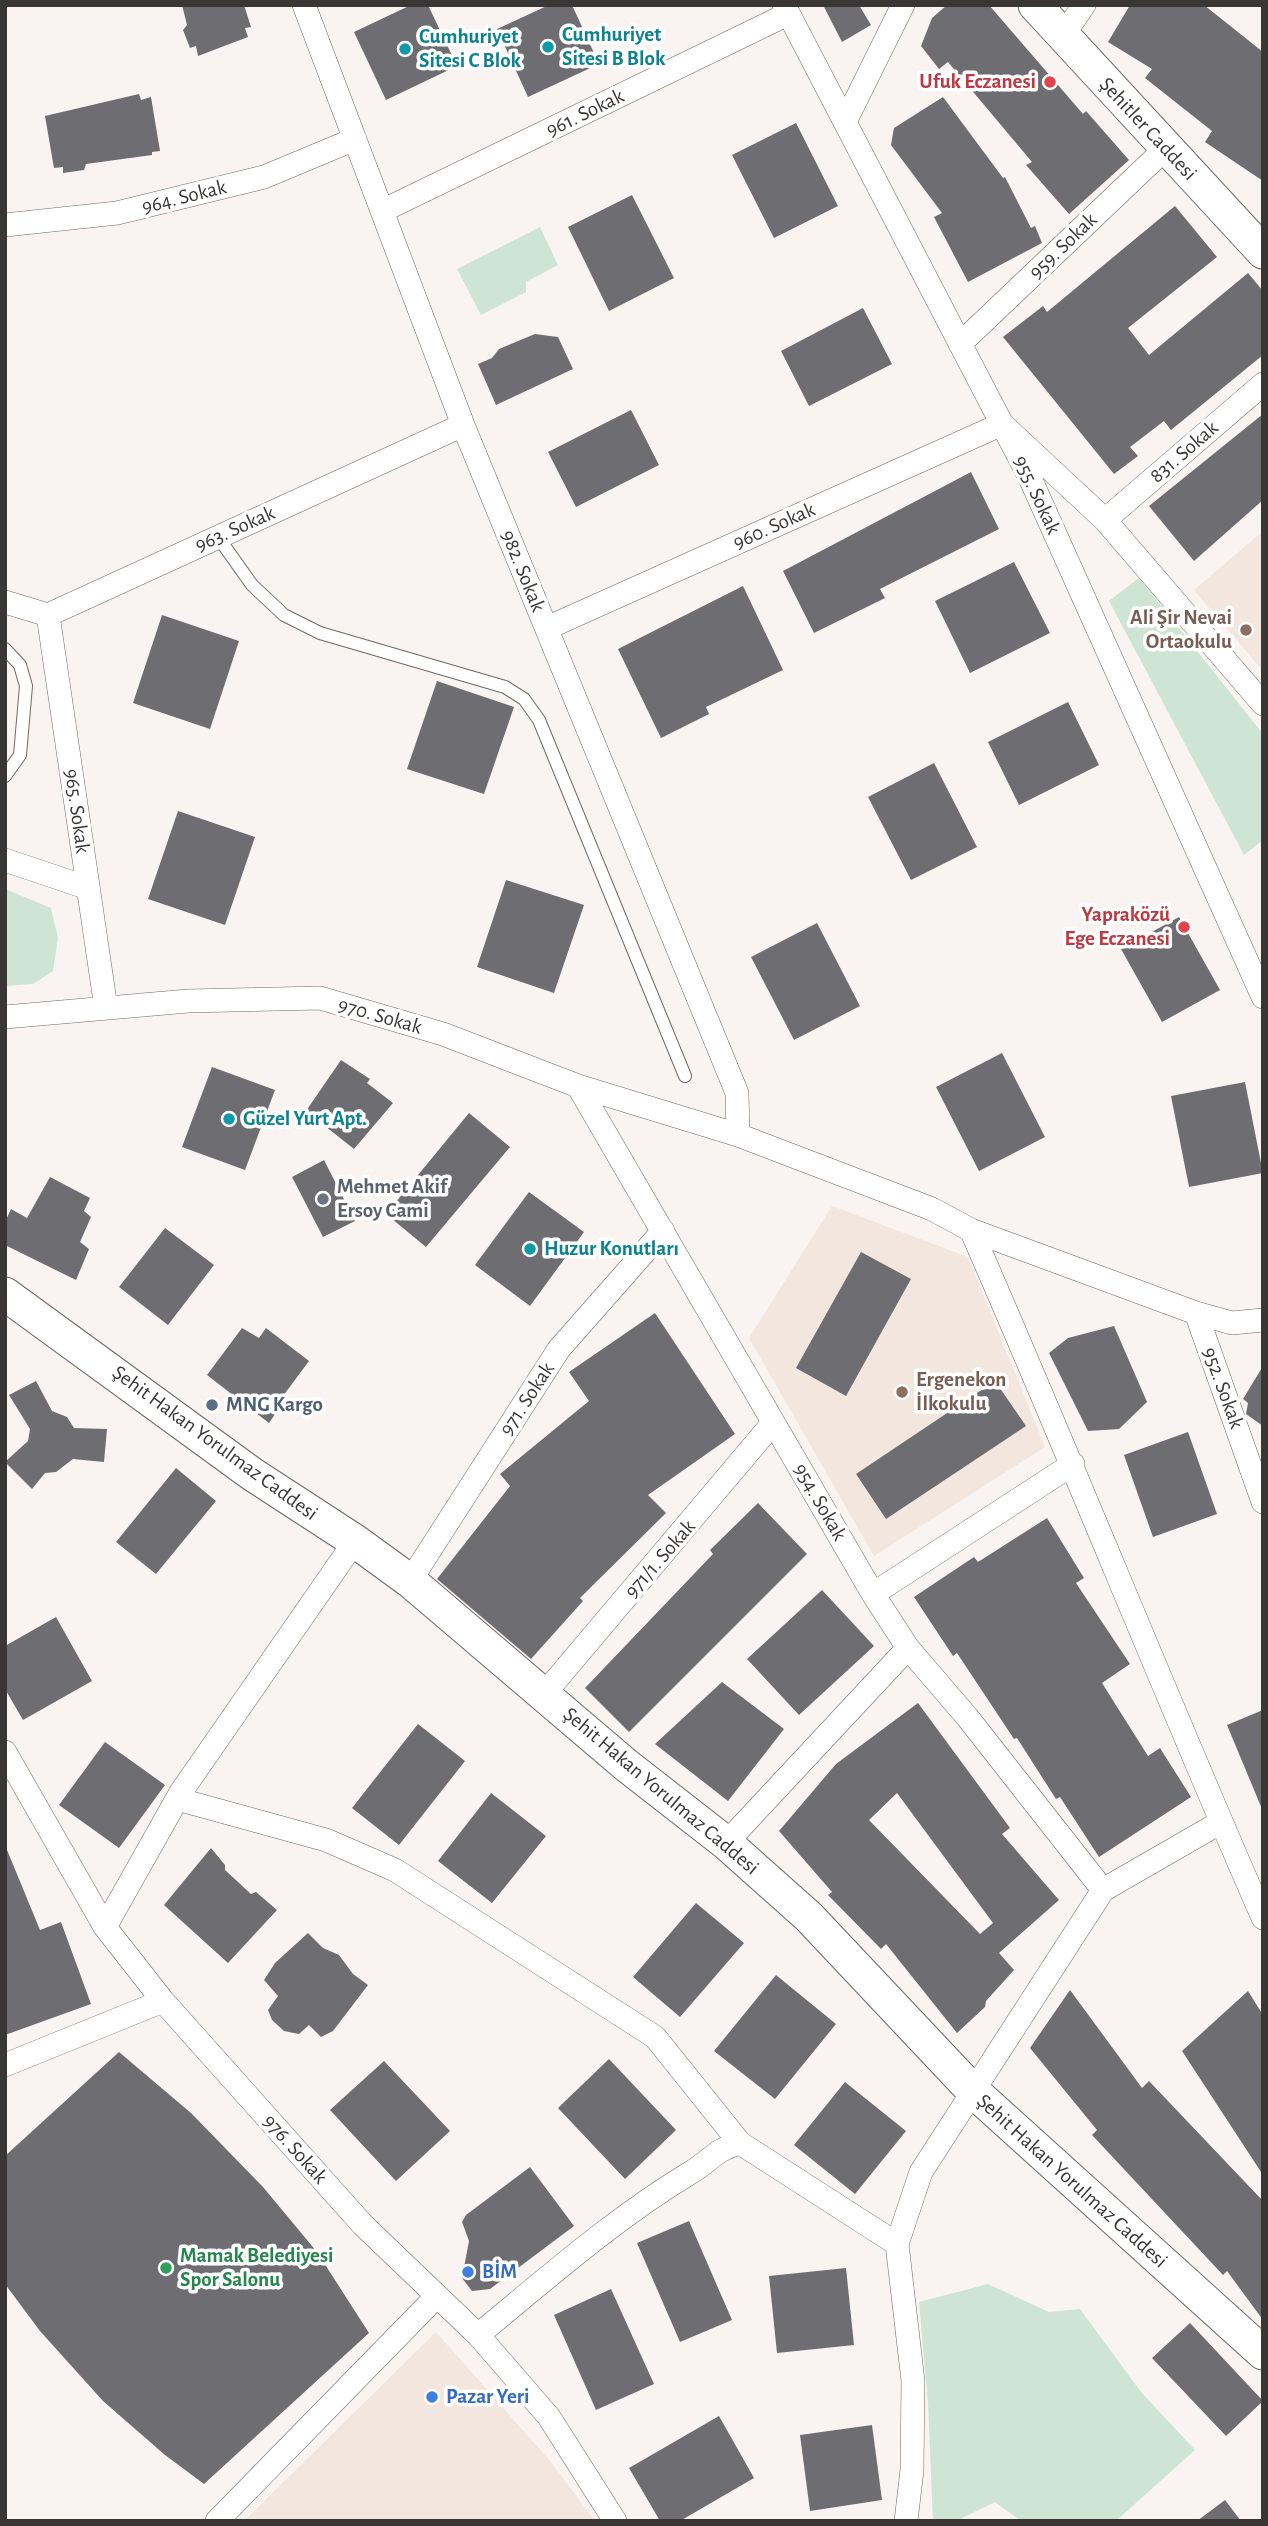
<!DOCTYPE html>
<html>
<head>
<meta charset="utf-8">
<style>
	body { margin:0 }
	#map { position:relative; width:1268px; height:2526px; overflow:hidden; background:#f9f4f1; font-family:"Alegreya Sans",sans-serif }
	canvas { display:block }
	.frame { position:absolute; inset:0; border:7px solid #393736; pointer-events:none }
</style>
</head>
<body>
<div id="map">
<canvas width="1268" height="2526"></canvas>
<div class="frame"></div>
</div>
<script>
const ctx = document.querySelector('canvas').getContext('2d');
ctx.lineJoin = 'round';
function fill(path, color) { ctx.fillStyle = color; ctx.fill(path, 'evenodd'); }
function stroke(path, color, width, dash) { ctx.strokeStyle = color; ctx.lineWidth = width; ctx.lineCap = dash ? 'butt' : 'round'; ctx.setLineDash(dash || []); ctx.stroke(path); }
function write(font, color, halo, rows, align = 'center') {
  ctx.font = font + ' "Alegreya Sans",sans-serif'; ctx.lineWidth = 7; ctx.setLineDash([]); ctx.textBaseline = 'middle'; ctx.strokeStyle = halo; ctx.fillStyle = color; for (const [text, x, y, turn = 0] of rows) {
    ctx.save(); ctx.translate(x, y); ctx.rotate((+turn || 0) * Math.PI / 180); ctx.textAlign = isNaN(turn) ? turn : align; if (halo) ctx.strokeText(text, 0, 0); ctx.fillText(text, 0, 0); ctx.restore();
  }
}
fill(new Path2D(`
	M1263 531V671L1194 590Z
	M832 1206 968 1257 1045 1447 874 1556 749 1338Z
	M436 2332 551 2462 595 2521H244Z`), '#f2e6de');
fill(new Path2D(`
	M540 227 558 265 526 282V292L481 315 457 269Z
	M1139 578 1263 734V840L1244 855 1109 601Z
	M5 889 51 908 58 938 53 971 33 984 5 986Z
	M988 2284 1049 2312 1080 2309 1141 2392 1195 2450 1116 2521H1021L995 2502 956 2521H933L928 2403 919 2302Z`), '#cee5d5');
fill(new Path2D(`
	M182 5H244L251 27 245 28 248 37 198 56 196 46 190 48 183 30 187 25Z
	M411 5H428L457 66 386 100 354 32Z
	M549 5H572L599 64 528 97 497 29Z
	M823 5H859L871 25 842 42Z
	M947 5H989L1083 114 1086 111 1129 160 1069 214 1026 165 1032 162 948 62 939 69 921 46 932 18Z
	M1130 5H1204L1263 52V181L1205 142 1212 131 1145 78 1152 69 1108 42Z
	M139 94 141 100 151 97 160 151 152 152V155L86 164 84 170 63 173V167L54 168 45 116Z
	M943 97 1003 178 1005 177 1031 228 1035 226 1042 243 968 282 934 217 942 213 891 145 894 128Z
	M796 123 838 206 774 238 732 155Z
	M632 195 674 278 609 311 568 227Z
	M1175 206 1217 257 1128 328 1149 355 1248 273 1263 291V355L1171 430 1164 421 1130 447 1138 456 1114 474 1003 337 1043 306 1047 312Z
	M863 308 892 364 809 406 781 351Z
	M535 334 558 337 573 369 496 405 478 364 492 358 499 349Z
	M631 410 659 465 576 507 548 452Z
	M1263 414V500L1194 561 1149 506Z
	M971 472 999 529 880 589 885 598 814 633 783 571Z
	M1014 562 1050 633 970 673 935 601Z
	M743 586 783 670 706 707 709 714 661 738 618 649Z
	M162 615 239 641 210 729 133 703Z
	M437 681 514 707 484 794 407 769Z
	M1068 702 1099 765 1019 805 988 742Z
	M934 763 977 847 911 880 868 797Z
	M178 811 255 837 225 925 148 899Z
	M506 880 584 905 554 993 477 967Z
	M1179 917 1220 990 1162 1022 1121 949Z
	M817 923 860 1006 794 1040 751 957Z
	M1002 1053 1045 1137 979 1171 936 1087Z
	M341 1060 370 1079 367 1083 393 1103 354 1149 306 1111Z
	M212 1067 275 1090 245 1170 182 1147Z
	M1245 1082 1263 1173 1189 1187 1171 1096Z
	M469 1113 510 1147 426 1247 386 1214Z
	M324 1160 355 1221 323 1237 292 1177Z
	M50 1177 90 1198 84 1211 91 1217 80 1242 89 1249 76 1280 5 1245V1222L11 1209 27 1218Z
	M529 1192 584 1232 530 1306 475 1265Z
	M165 1228 214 1265 168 1325 119 1287Z
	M861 1252 911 1279 846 1396 796 1368Z
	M655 1313 735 1434 648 1495 666 1513 580 1598 583 1601 531 1659 437 1579 510 1486 500 1474 589 1401 569 1372Z
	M1114 1326 1147 1402 1119 1429 1088 1431 1049 1353 1068 1338Z
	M242 1328 259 1338 266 1328 309 1361 283 1396 284 1401 269 1423 207 1375Z
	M1263 1366V1426L1246 1414 1248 1403 1243 1399Z
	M36 1381 52 1411 67 1417 74 1428 107 1429 104 1462 73 1459 56 1472 45 1473 32 1489 5 1462 28 1441 30 1429 9 1395Z
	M995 1381 1026 1426 886 1519 856 1474Z
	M1188 1432 1217 1514 1153 1537 1124 1455Z
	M176 1468 216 1501 156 1574 116 1542Z
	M758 1503 807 1554 629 1732 585 1688 713 1554 710 1550Z
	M1047 1518 1084 1578 1076 1583 1130 1664 1102 1683 1148 1756 1160 1748 1191 1797 1099 1857 1060 1797 1056 1799 1017 1738 1014 1739 957 1653 953 1656 914 1597 974 1557 978 1562Z
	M822 1590 874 1646 799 1715 747 1659Z
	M56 1617 92 1681 23 1720 5 1689V1646Z
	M722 1682 784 1729 728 1801 655 1744Z
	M918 1703 1010 1828 1002 1834 1059 1900 999 1953 1014 1970 986 2001 985 2007 957 2033 886 1944 881 1949 828 1895 832 1892 779 1831 836 1764ZM897 1793 993 1923 980 1934 869 1820Z
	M1263 1710V1809H1262L1227 1725Z
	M418 1724 465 1761 399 1845 352 1808Z
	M105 1742 165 1785 119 1848 59 1805Z
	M491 1793 546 1836 492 1903 438 1861Z
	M5 1845 40 1930 61 1922 91 2004 5 2035Z
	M211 1848 225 1865V1870L251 1894 256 1892 277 1910 228 1963 164 1905Z
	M696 1903 744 1943 680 2017 633 1977Z
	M308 1933 323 1948 339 1955 353 1974 368 1985 333 2031 321 2037 309 2025 299 2034 284 2031 272 2020 268 2010 278 1996 264 1980 275 1963Z
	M776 1975 836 2024 775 2099 714 2051Z
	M1070 1990 1142 2088 1149 2081 1263 2201V2320L1227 2271 1223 2275 1092 2135 1097 2130 1030 2048Z
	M1248 1991 1263 2015V2175L1182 2051Z
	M119 2052 191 2113 263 2187 317 2252 369 2333 204 2484 165 2455 103 2401 40 2331 5 2284V2156Z
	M609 2059 676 2130 625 2179 558 2108Z
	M384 2061 450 2131 396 2181 330 2110Z
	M845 2082 906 2131 855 2194 794 2145Z
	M530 2167 574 2226 490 2289 472 2291 462 2278 469 2241 462 2222 466 2215Z
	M689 2221 732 2320 680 2342 637 2243Z
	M846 2268 854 2345 777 2353 769 2276Z
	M611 2289 654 2384 596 2410 554 2315Z
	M1190 2323 1263 2401 1226 2436 1152 2358Z
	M719 2416 754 2478 680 2521H660L629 2468Z
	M872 2425 882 2500 810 2511 800 2435Z
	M1225 2500 1241 2521H1197Z`), '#6d6d72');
const lane = new Path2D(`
	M218 537 252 585 284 615 320 633 505 687 524 699 539 720 685 1076
	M5 649 20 665 26 686 20 755 5 776`);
const street = new Path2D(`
	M304 5 463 425 737 1093 738 1135
	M784 5 1030 478 1263 997
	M1062 37 1084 5
	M845 122 903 5
	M382 211 788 14
	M5 225 117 213 264 177 355 139
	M960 344 1166 148
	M1105 520 1263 384
	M5 602 48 615 463 425
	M48 615 106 1008
	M547 628 1002 424 1105 520 1263 704
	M5 860 88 888
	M5 1017 188 1001 320 998 443 1034 578 1086 738 1135 932 1209 971 1230 1196 1313 1232 1323 1263 1320
	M578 1086 873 1594 908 1648 968 1718 1103 1890
	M971 1230C1071 1458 1163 1690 1263 1918
	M1196 1313 1263 1502
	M410 1581 559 1349 663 1231
	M873 1594 1073 1464
	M545 1693 773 1423
	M5 1752 105 1927 163 2001 363 2225 478 2335 549 2417 615 2521
	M177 1799 326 1840 395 1870 655 2037 740 2143
	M726 1843 908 1648
	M105 1927 181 1792 355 1541
	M5 2065 163 2001
	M897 2244 913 2381 912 2470 906 2521
	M478 2335C547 2278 614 2219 690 2173 712 2160 714 2150 740 2143L897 2244 921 2172 1103 1890 1221 1822
	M217 2521 437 2296`);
const secondary = new Path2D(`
	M1035 5 1263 252
	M5 1294 252 1474 355 1541 410 1581 626 1765 726 1843 809 1917 973 2091 1263 2353`);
stroke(lane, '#6e6967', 14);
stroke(street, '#6e6967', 24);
stroke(secondary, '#6e6967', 35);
stroke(lane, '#fff', 12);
stroke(street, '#fff', 23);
stroke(secondary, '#fff', 33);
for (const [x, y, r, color] of [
	[548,47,7,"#0f9aa8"],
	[405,49,7,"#0f9aa8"],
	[1050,82,7,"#e0444e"],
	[1246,630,7,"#8d6e63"],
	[1184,927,7,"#e0444e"],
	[229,1119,7,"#0f9aa8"],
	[323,1199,7,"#6b7280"],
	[530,1249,7,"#0f9aa8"],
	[902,1392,7,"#8d6e63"],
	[212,1405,7,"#5c6f8a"],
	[166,2268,7,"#2e9e5b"],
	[468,2272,7,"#3f7fe0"],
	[432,2397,7,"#3f7fe0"]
]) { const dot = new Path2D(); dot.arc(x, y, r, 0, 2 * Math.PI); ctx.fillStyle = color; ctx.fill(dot); stroke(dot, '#fff', 2.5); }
write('bold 21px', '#0d838f', '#fff', [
	["Cumhuriyet",562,35],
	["Sitesi B Blok",562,59],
	["Cumhuriyet",419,37],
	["Sitesi C Blok",419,61],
	["Güzel Yurt Apt.",243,1119],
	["Huzur Konutları",544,1249]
], 'left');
write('bold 21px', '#be3a42', '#fff', [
	["Ufuk Eczanesi",1036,82],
	["Yapraközü",1170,915],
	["Ege Eczanesi",1170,939]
], 'right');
write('21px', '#393736', '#fff', [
	["961. Sokak",585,113,-26],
	["Şehitler Caddesi",1148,129,47],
	["964. Sokak",184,197,-14],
	["959. Sokak",1063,246,-44],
	["831. Sokak",1184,452,-41],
	["955. Sokak",1037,495,65],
	["960. Sokak",774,526,-24],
	["963. Sokak",235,529,-24],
	["982. Sokak",523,571,68],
	["965. Sokak",77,811,82],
	["970. Sokak",380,1016,16],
	["952. Sokak",1223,1388,70],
	["971. Sokak",527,1399,-57],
	["Şehit Hakan Yorulmaz Caddesi",215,1443,36],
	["954. Sokak",820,1502,60],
	["971/1. Sokak",660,1559,-49],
	["Şehit Hakan Yorulmaz Caddesi",661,1791,40],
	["976. Sokak",295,2149,48],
	["Şehit Hakan Yorulmaz Caddesi",1072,2181,42]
]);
write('bold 21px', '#785e54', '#fff', [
	["Ali Şir Nevai",1232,618],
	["Ortaokulu",1232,642],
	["Ergenekon",916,1380,"left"],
	["İlkokulu",916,1404,"left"]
], 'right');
write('bold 21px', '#5b616d', '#fff', [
	["Mehmet Akif",337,1187],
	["Ersoy Cami",337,1211]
], 'left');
write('bold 21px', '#4e5e75', '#fff', [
	["MNG Kargo",226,1405]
], 'left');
write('bold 21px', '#27864d', '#fff', [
	["Mamak Belediyesi",180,2256],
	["Spor Salonu",180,2280]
], 'left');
write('bold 21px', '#366cbe', '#fff', [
	["BİM",482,2272],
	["Pazar Yeri",446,2397]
], 'left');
</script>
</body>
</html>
